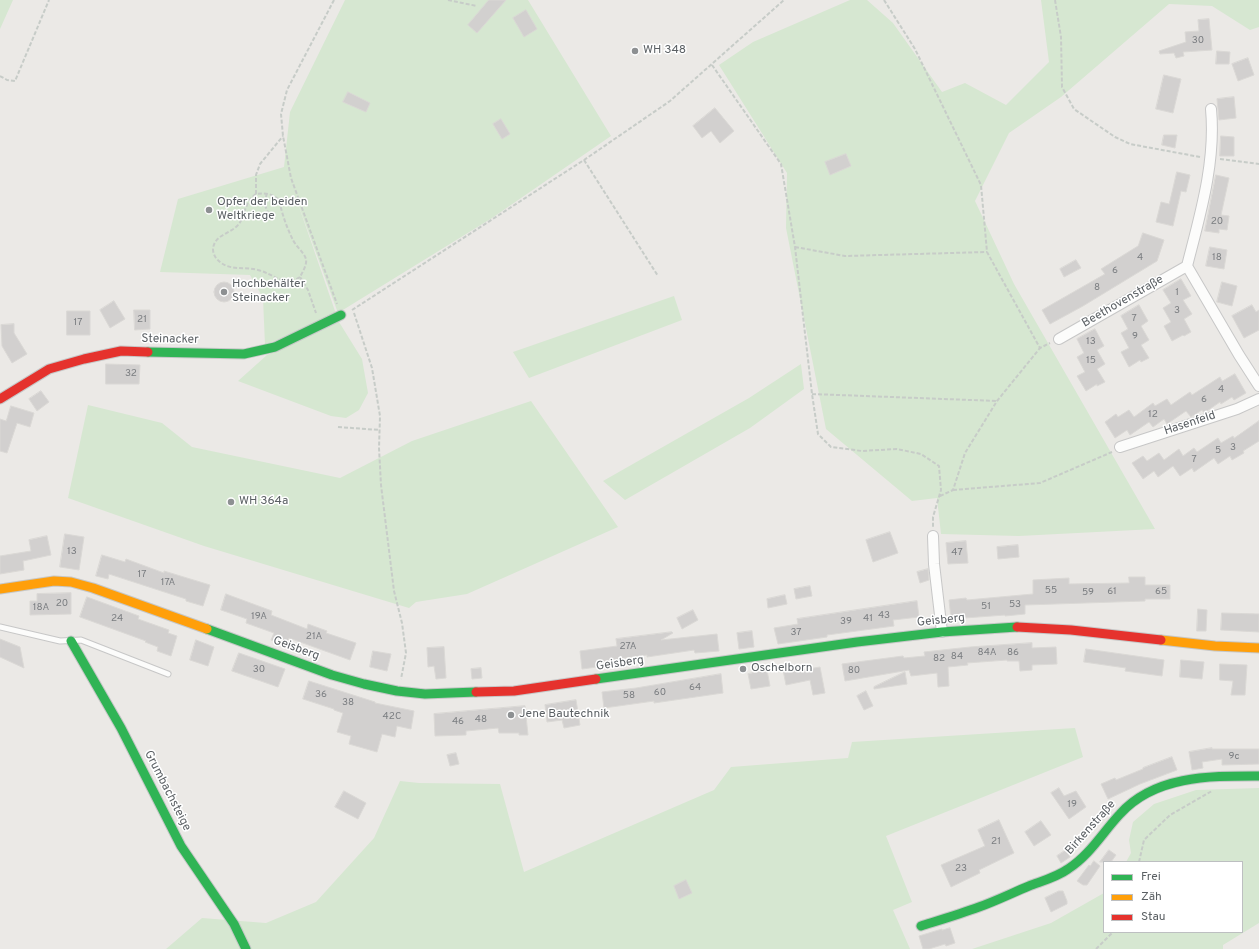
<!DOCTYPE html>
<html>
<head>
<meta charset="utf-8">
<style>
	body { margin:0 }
	#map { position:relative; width:1259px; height:949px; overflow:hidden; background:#ebe9e6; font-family:Overpass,sans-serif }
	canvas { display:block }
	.legend { position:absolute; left:1103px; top:861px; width:140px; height:72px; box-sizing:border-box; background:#fff; border:1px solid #bdbfc1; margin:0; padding:5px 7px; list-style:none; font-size:12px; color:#5b6064 }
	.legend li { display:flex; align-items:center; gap:8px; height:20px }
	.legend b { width:20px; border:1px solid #bdbfc1 }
</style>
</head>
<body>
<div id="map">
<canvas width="1259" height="949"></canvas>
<ul class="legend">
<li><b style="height:5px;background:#30b455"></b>Frei</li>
<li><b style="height:5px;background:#ff9f0a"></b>Zäh</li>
<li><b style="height:5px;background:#e5322d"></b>Stau</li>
</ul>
</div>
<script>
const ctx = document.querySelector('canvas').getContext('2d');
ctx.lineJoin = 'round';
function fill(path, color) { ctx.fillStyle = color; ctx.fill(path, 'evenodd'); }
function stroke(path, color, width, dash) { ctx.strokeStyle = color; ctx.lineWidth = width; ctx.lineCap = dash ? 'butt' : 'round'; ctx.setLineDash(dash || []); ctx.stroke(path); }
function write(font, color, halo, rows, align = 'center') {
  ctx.font = font + ' Overpass,sans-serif'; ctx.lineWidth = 3; ctx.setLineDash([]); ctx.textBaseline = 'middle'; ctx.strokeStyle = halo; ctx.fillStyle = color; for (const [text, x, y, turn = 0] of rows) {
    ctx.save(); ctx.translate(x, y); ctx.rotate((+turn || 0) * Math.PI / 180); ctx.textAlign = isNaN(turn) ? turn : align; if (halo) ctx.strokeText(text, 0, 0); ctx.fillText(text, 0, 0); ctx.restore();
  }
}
fill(new Path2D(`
	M0 0H13L0 29Z
	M345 0H528L611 136 492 218 338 313 296 198 336 314 265 345 263 298 250 275 160 272 178 199 284 167 290 112Z
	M850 0H867L893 23 942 92 965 83 1006 105 1049 62 1041 0H1259V27L1250 30 1212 6 1169 4 1061 97 1009 133 975 201 1014 284 1155 529 1019 536 941 534 937 498 912 501 826 429 786 228 787 173 719 65 753 42Z
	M674 296 682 320 529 378 513 352Z
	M339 322 362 359 368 393 359 410 346 418 331 416 238 381 267 355Z
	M801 364 804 389 750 428 625 500 603 481 749 398Z
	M531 401 618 527 467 594 416 602 409 608 204 546 68 498 88 405 162 423 192 447 340 478 412 441Z
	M1075 728 1083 757 886 836 912 902 893 910 910 949H166L202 918 266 923 316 902 374 838 400 781 419 783 500 784 524 872 714 790 731 767 848 758 852 742Z
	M1259 788V923L1223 945V949H972L1051 923 1104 893V932H1242V862H1126L1131 853 1129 840 1133 822 1154 804 1196 790Z`), '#d6e7d1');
const building = new Path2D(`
	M489 0H506L477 33 468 25Z
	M526 10 537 29 524 37 513 18Z
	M1209 19 1212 50 1183 52 1184 56 1176 58 1174 53 1160 54 1159 51 1186 42 1185 32 1199 31 1198 20Z
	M1217 51 1230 52 1229 64H1216Z
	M1248 58 1254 75 1238 81 1232 64Z
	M1164 75 1181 79 1173 113 1156 109Z
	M348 92 370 103 366 112 343 102Z
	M1234 97 1236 118 1219 120 1217 99Z
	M715 108 734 131 720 143 711 131 702 138 693 126Z
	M501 119 510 134 502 139 493 124Z
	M1164 135H1177L1175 148 1162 145Z
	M1221 136 1234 137V156H1220Z
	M846 154 851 166 830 175 825 162Z
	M1177 172 1190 175 1186 192 1181 191 1173 226 1156 222 1161 202 1169 204Z
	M1216 175 1229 178 1221 215 1229 216 1227 230 1219 229V233L1205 231Z
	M1143 233 1164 240 1157 261 1083 306 1050 324 1042 310 1105 274 1101 269 1138 246Z
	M1210 247 1227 250 1224 269 1206 266Z
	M1076 260 1081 268 1064 277 1060 269Z
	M1181 279 1191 296 1183 300 1192 314 1184 319 1191 332 1184 336 1183 335 1172 341 1164 326 1171 322 1163 308 1171 303 1163 290Z
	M214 292a10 10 0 1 1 20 0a10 10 0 1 1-20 0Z
	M1222 282 1237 286 1232 306 1217 302Z
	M114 301 125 319 110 328 100 310Z
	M1139 305 1148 321 1141 326 1149 340 1141 345 1149 358 1141 362 1140 360 1129 367 1121 352 1129 348 1121 333 1128 329 1121 316Z
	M1252 305 1256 312 1259 310V330L1244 338 1232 316Z
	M134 310H150V329L135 330Z
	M67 311H90V335H67Z
	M14 324V333L27 354 12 363 2 346 1 325Z
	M1095 329 1104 346 1097 350 1105 364 1097 369 1105 382 1097 386V384L1086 391 1077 376 1085 372 1077 357 1084 353 1077 339Z
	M106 364 140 365 139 384H106Z
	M1235 374 1246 393 1234 400 1232 397 1221 404 1220 402 1204 413 1202 410 1191 417 1186 411 1167 424 1164 419 1153 427 1149 422 1130 435 1127 430 1115 438 1105 422 1116 414 1118 417 1129 410 1134 417 1153 403 1155 406 1167 399 1171 405 1190 392 1192 395 1220 377 1222 381Z
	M41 391 49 402 37 411 29 399Z
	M11 406 34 413 30 427 17 423 7 453 0 451V419L6 421Z
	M1259 421V441L1243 451 1244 453 1232 460 1230 456 1218 464 1214 458 1194 472 1192 468 1180 476 1173 466 1158 477 1154 471 1143 479 1132 463 1143 456 1147 461 1159 453 1164 460 1179 449 1183 456 1194 448 1197 452 1218 438 1221 443 1233 436 1234 438Z
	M890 532 898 553 873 562 866 540Z
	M65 534 84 537 79 570 60 567Z
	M47 536 51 555 23 561 24 570 0 574V556L31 551 29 540Z
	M966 541 968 563 948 564 946 543Z
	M1018 545 1019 557 998 559 997 547Z
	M102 555 125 562 126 559 164 573V571L210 585 203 606 186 601V599L109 574 108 579 96 576Z
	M928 569 929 580 920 583 917 572Z
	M1129 577H1145V585H1170V599H1145V601L1025 605V614L1005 616V615L951 619 949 600 966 598 967 600 1033 594V580L1069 578V584L1129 583Z
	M810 586 812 596 796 599 794 589Z
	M71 593V614L30 615V601H37V594Z
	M226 594 272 611 271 615 307 629 308 624 327 631 326 633 356 643 350 660 289 638 286 646 271 640 274 633 246 623 247 619 221 610Z
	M785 595 787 604 768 608 767 599Z
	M87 597 139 616 138 619 169 630 168 633 177 636 171 656 157 651 158 647 145 642 146 641 80 617Z
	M917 601 919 617 893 620 894 626 827 635V637L778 644 774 628 798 624 797 619Z
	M1198 609 1207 610 1206 631H1197Z
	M693 610 698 620 682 629 677 618Z
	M1222 613 1259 614V632L1221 630Z
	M752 631 754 647 739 649 737 633Z
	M672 632 673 633 661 640 717 634 719 651 695 653 694 650 647 657V655L612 660 613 665 582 669 580 651 617 646 616 639Z
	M0 639 20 647 24 668 0 657Z
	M196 640 214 647 208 666 190 660Z
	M1032 643V648L1056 647 1057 664 1032 665V670L1020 671 1019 661H1007V660L967 663 968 665 948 667 949 686 938 687 937 673 911 676 909 670 845 681 842 664 903 656 904 658 925 656 924 652 970 647Z
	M444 647 446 678 436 679 434 666 428 667 427 648Z
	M1086 649 1164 660 1162 676 1125 671 1126 668 1084 662Z
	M373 651 391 654 387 671 370 667Z
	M239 653 285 669 278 687 232 671Z
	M1181 660 1204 662 1202 679 1180 677Z
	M1220 664 1247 665 1245 695H1231L1233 681 1220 680Z
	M801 666 802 670 820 667 825 693 813 695 810 680 786 685 783 670Z
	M481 668 482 678 472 679 471 669Z
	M767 670 770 686 751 689 748 674Z
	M905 672 907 684 874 689V687Z
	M721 674 723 693 654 703V701L604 708 602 692 636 688Z
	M309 681 375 702V703L414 711 411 729 397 726 395 737 382 734 377 752 349 744 351 736 337 732 343 713 334 710V709L303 699Z
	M866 691 873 706 864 710 857 696Z
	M576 700 580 725 564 728 562 720 547 722 545 705Z
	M525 706 528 735H519V733H499L498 728 466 731V735L435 736 434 714Z
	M1212 748V749H1259V764L1222 765V759L1202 762 1203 768 1192 770 1189 752Z
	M456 753 459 764 450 766 447 755Z
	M1172 757 1177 770 1140 784 1108 799 1101 784 1115 778 1116 780 1143 769V768Z
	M1059 788 1064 796 1076 791 1086 807 1069 819 1051 793Z
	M344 791 366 803 358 819 335 807Z
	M999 820 1014 853 979 870 980 873 951 887 941 865 985 846 978 830Z
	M1041 821 1051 835 1034 846 1025 832Z
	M1066 850 1070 857 1061 863 1057 856Z
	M1109 850 1116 855 1111 862H1100Z
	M1094 861 1100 866 1087 885H1083L1077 881 1089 865 1090 866Z
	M686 880 692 893 679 899 674 886Z
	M1059 891H1063L1067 901V904L1051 912 1045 898Z
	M950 928 955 943 946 946 945 944 929 949H923L919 936 942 929V930Z`);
fill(building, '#d2d0cf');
stroke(building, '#dad8d5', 1);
const lane = new Path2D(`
	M0 627 60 641 81 640 168 674`);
const street = new Path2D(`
	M1211 109C1216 162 1200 215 1187 266L1239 355 1259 386
	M1059 339 1187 266
	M1120 447 1237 409 1259 399
	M933 536 934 564 942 632`);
const fast = new Path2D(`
	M148 352 244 354 275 347 341 315
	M207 629 332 675 364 684 397 691 425 694 476 692
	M71 641 121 728 181 846 234 924 246 949
	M596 679 857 642 942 632 1017 627
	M921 926C940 920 960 914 979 907 996 901 1012 893 1029 886 1042 881 1057 877 1068 869 1090 855 1103 832 1120 814 1155 775 1211 776 1259 776`);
const slow = new Path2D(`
	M0 589 54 581 71 582 93 588 207 629
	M1161 640 1215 646 1259 648`);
const jam = new Path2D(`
	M0 399 49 369 84 359 121 351 148 352
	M1017 627 1071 630 1161 640
	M476 692 514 691 596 679`);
stroke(lane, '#c7c7c7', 7);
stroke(street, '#c7c7c7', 12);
stroke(fast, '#c6c7c7', 11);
stroke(slow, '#c6c7c7', 11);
stroke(jam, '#c6c7c7', 11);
stroke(new Path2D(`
	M334 0 287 90 281 114 283 136 291 178 337 304
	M448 0 477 6
	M884 0 915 49 981 185 987 252 1040 348 1050 343
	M1055 0 1061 37 1062 87 1074 109 1115 137 1130 144 1200 157
	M712 65 781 164 795 247 812 394 818 434 831 447 862 451 897 449 921 454 939 466 941 490 933 517V527
	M0 76 7 80 15 81 49 0
	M1220 159 1259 164
	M584 160 658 276
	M267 193C265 200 264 206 268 212
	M256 194V175L260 164 283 136
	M795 247 845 256 987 252
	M300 277C283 288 275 274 258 270 243 266 227 272 216 258 214 255 213 252 213 249 214 236 228 234 236 227 243 221 243 213 247 205 248 201 252 197 256 194 265 193 272 193 279 200 282 213 286 226 292 238 295 246 304 252 306 259 307 265 303 271 300 277L308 290 316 313
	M352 310 584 160 670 101 784 0
	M354 313 372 368 380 416 379 448 381 485 394 591 402 623 406 653 401 679
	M812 394 997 401
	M338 427 380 430
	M953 490 1040 483 1112 452
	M940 496 953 490 965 453 997 401 1040 348
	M1139 862 1144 840 1170 815 1212 791
	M1096 949 1113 932`), '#c7ccc8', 2, [4, 2]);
stroke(lane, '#fcfcfb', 5);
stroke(street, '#fcfcfb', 10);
stroke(fast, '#30b455', 9);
stroke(slow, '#ff9f0a', 9);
stroke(jam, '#e5322d', 9);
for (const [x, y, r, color] of [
	[635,51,4,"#8d9092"],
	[209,210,4,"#8d9092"],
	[224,292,4,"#8d9092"],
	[231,502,4,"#8d9092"],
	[743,669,4,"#8d9092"],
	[511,715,4,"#8d9092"]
]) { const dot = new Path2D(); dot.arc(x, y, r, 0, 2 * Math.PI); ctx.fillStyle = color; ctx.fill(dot); stroke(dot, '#fff', 1.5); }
write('10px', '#7a7d80', null, [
	["30",1198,41],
	["20",1217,222],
	["4",1140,258],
	["18",1217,258],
	["6",1115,271],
	["8",1097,288],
	["1",1177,293],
	["3",1177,311],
	["7",1134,319],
	["21",142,320],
	["17",78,323],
	["9",1135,337],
	["13",1091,342],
	["15",1091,361],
	["32",131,374],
	["4",1221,390],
	["6",1204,400],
	["12",1153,415],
	["3",1233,448],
	["5",1218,451],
	["7",1194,460],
	["13",72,552],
	["47",957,553],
	["17",142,575],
	["17A",168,583],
	["55",1051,591],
	["61",1112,592],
	["65",1161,592],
	["59",1088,593],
	["20",62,604],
	["53",1015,605],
	["51",986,607],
	["18A",41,608],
	["43",884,616],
	["19A",259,617],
	["24",117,619],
	["41",868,619],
	["39",846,622],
	["37",796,633],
	["21A",314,637],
	["27A",628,647],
	["84A",987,653],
	["86",1013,653],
	["84",957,657],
	["82",939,659],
	["30",259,670],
	["80",854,671],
	["64",695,688],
	["60",660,693],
	["36",321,695],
	["58",629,696],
	["38",348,703],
	["42C",392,717],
	["48",481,720],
	["46",458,722],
	["9c",1234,757],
	["19",1072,805],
	["21",996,842],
	["23",961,869]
]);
write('12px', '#5b6064', '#fff', [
	["WH 348",643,51],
	["Opfer der beiden",217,203],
	["Weltkriege",217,217],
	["Hochbehälter",232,285],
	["Steinacker",232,299],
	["WH 364a",239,502],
	["Oschelborn",751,669],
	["Jene Bautechnik",519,715]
], 'left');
write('12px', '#5b6064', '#fff', [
	["Beethovenstraße",1123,302,-30],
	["Steinacker",170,340,1],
	["Hasenfeld",1190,424,-18],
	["Geisberg",941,621,-6],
	["Geisberg",296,649,20],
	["Geisberg",620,664,-8],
	["Grumbachsteige",167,791,63],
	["Birkenstraße",1091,828,-48]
]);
</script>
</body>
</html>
